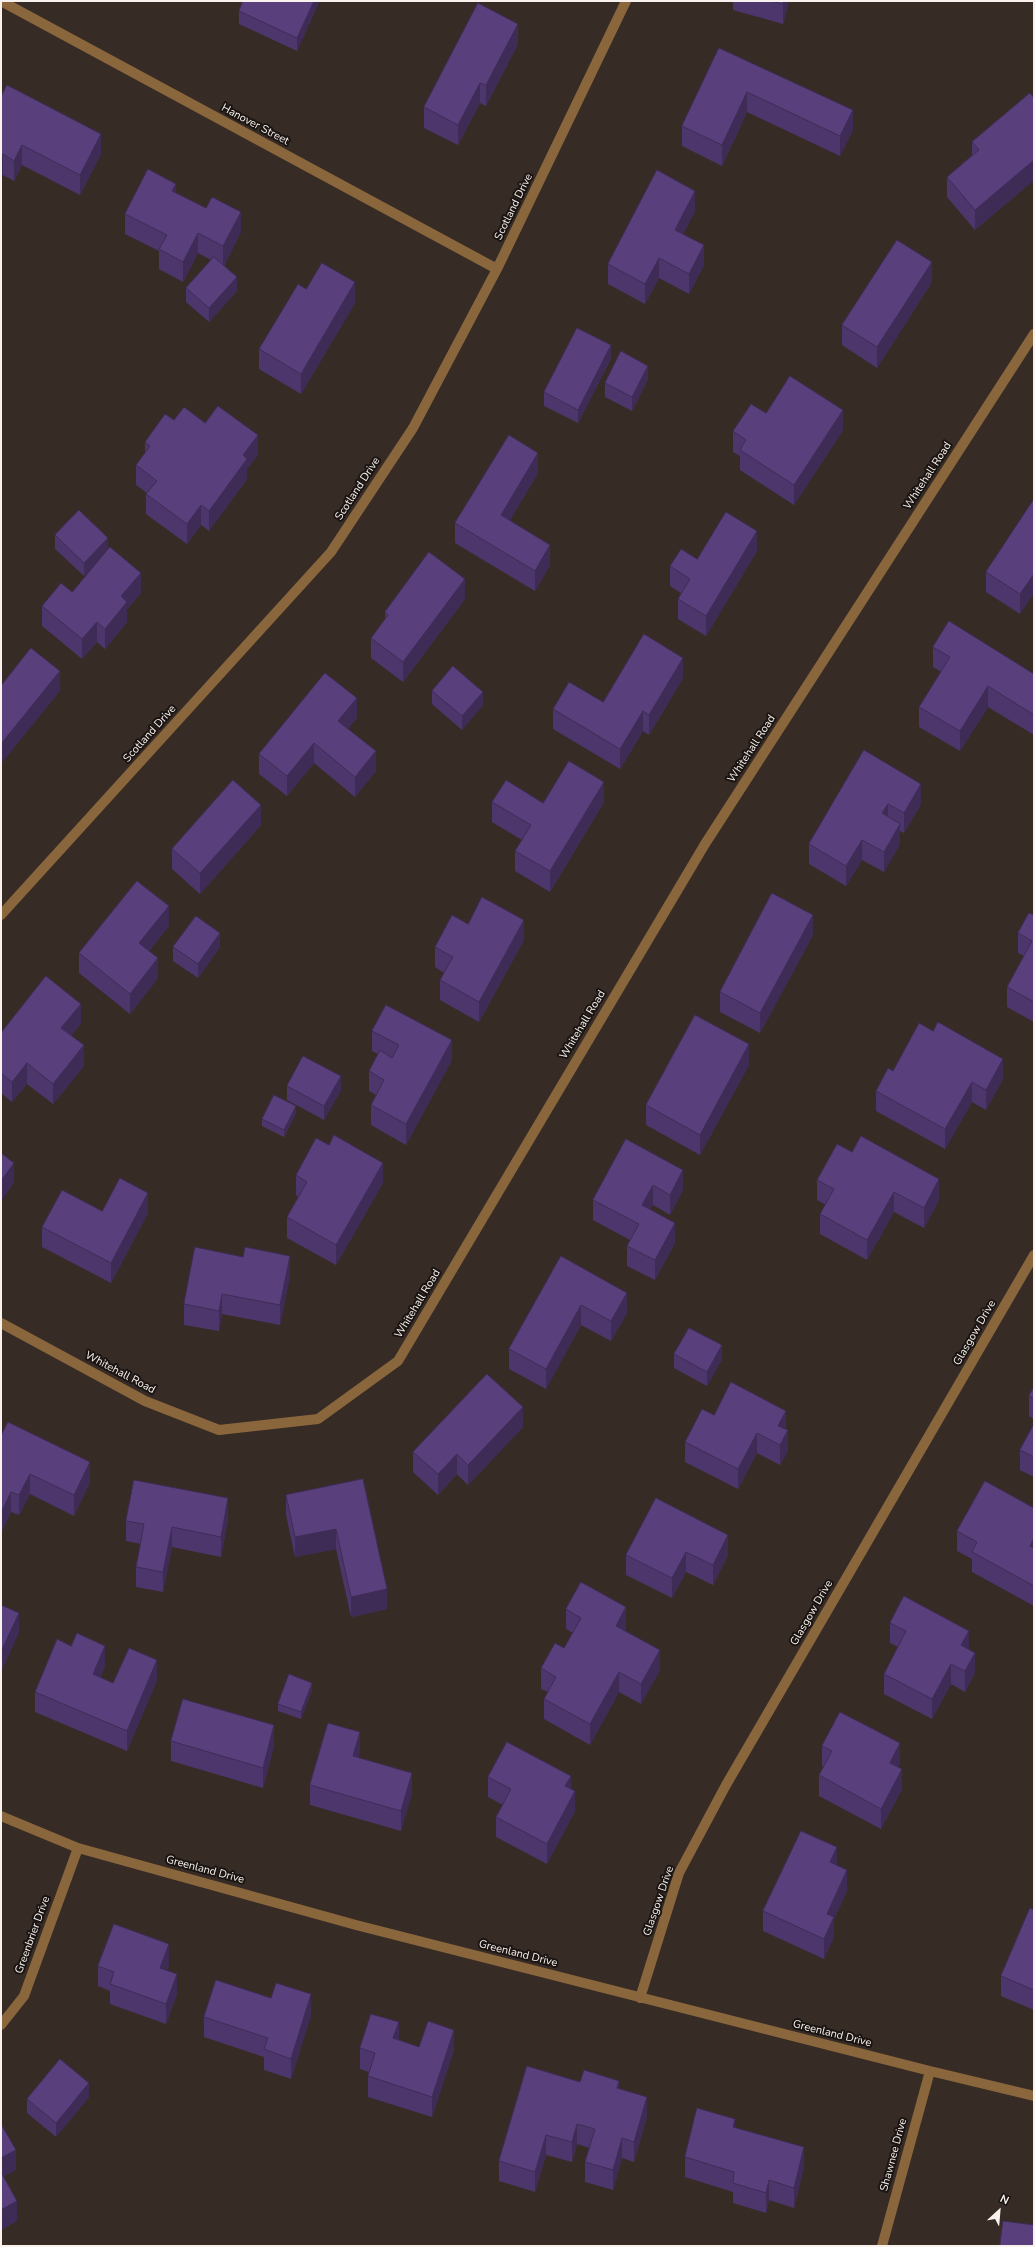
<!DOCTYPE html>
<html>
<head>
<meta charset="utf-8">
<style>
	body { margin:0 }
	#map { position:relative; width:1035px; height:2247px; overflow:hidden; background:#372b25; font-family:"Nunito Sans",sans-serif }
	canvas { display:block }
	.frame { position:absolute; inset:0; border:2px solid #f9f1ed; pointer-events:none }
	.north { position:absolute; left:979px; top:2191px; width:40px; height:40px; -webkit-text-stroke:3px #1a1512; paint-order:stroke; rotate:26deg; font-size:11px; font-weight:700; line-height:16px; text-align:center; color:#f9f1ed }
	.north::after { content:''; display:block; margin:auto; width:14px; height:18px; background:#f9f1ed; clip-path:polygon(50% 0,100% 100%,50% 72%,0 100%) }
</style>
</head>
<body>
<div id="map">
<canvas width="1035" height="2247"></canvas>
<div class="frame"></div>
<div class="north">N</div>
</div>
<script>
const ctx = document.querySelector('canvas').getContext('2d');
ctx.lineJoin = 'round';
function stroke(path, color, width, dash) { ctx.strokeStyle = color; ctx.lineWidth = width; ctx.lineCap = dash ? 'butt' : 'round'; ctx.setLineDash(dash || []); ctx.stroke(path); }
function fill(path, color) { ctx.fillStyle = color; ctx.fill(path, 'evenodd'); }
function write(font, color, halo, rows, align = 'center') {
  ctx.font = font + ' "Nunito Sans",sans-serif'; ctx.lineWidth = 4; ctx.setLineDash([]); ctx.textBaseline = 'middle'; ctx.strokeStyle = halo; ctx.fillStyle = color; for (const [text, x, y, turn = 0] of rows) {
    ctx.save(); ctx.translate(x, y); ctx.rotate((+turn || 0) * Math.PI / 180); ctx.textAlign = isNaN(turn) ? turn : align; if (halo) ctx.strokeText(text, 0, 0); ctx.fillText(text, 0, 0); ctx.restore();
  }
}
stroke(new Path2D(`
	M1 1 497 269
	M1 915 331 552 413 428 497 269 626 1
	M1 1323 145 1401 219 1430 318 1419 398 1361 705 844 1034 334
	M1 1816 78 1848 356 1925 930 2071 1034 2096
	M640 1998 679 1873 726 1785 1034 1255
	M1 2025 24 1996 78 1848
	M882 2246 930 2071`), '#8a663d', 10);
fill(new Path2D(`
	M319 1V2L297 51 239 24V11Z
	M733 1H789L783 24 733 10Z
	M518 44 486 106 480 103 458 145 424 128V107Z
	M719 48 853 130 840 156 747 112 722 166 682 146V126Z
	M1 97 101 154 80 195 22 165 14 181 3 175 1 178Z
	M1034 98V180L975 230 947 197V177L972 155V142Z
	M176 193 241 232 224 266 237 291 209 322 186 302V288L211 260 198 253 183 282 159 269V251L125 234V214Z
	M695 211 683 234 704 265 689 294 659 278 645 304 608 284V264Z
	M932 282 877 368 842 345V325Z
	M306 289 355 303 301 394 259 369V349Z
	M611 359 578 423 544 406V392Z
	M648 379 632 411 605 397V383Z
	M766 413 843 430 794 505 740 470V456L733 452V431Z
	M174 420 205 423 258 455 247 469V479L209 531 201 525 187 544 146 514V494L147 493 136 485V465L145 453V442Z
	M538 473 510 520 550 565 535 591 455 543V523Z
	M1034 499 1020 614 986 592V572Z
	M55 535 108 549 141 593 127 609V622L105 649 97 642 82 659 42 626V606L72 592 92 568 84 576 55 549Z
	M757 551 706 636 678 619V599L681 593 670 586V566L697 559Z
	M465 599 403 682 371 658V638L385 620V612Z
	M933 647 1034 674V735L988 707 960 751 919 727V707L941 672 933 667Z
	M683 678 649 735 643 731 620 769 553 729V709L603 702Z
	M432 691 483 705 462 730 432 704Z
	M357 718 348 729 376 771 355 797 314 763 287 796 259 774V754Z
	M864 750 921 804 904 833 900 831V844L884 872 862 860 846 886 809 864V844Z
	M492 802 543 803 604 802 550 892 515 871V851L522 840 492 822Z
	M261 825 200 894 172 869V849Z
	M1034 915V1022L1007 1007V987L1024 956 1018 953V933Z
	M468 924 524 940 479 1022 440 1000V980L444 973 435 967V947Z
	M169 926 149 951 158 978 130 1014 79 973V953Z
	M813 935 760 1033 720 1012V992Z
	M173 947H220L198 978 173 961Z
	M81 1024 71 1035 84 1066 53 1104 27 1084 12 1102 1 1093V1033Z
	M372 1031 452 1060 406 1145 371 1125V1105L376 1095 369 1091V1071L378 1054 372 1051Z
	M749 1065 700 1155 646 1125V1105Z
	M893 1071 1003 1079 986 1110 972 1102 945 1149 876 1111V1091Z
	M287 1086 341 1090 324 1120 287 1100Z
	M296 1113 284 1137 262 1126V1119Z
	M626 1139 683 1190 670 1215 653 1205 650 1209 675 1243 655 1280 627 1266V1246L630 1240 593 1220V1200Z
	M837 1144 939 1200 924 1228 894 1212 867 1260 820 1234V1214L826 1205 817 1200V1180Z
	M296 1175 383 1183 336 1265 287 1238V1217L298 1197 296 1195Z
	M102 1211 148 1213 111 1283 42 1247V1227Z
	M561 1256 627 1313 611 1341 581 1325 546 1389 509 1369V1349Z
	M290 1276 280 1325 222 1314 219 1331 184 1325V1304Z
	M674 1354 722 1359 707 1386 674 1368Z
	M1034 1387V1419L1029 1416V1396Z
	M714 1415 786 1430 788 1451 780 1465 757 1453 738 1489 685 1462V1442Z
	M1034 1424V1477L1020 1470V1450Z
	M523 1427 468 1485 457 1474 438 1495 413 1472V1452Z
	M1 1436 90 1482 74 1516 30 1494 19 1515 11 1512 1 1533Z
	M363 1479 387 1609 351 1617 336 1549 295 1557 286 1515V1495Z
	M656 1498 728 1555 713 1585 686 1572 672 1598 626 1575V1555Z
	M1034 1508V1606L972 1572V1559L957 1551V1531Z
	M228 1519 221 1557 172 1547 163 1592 136 1587V1567L141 1544 126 1541V1521Z
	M566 1609 626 1627 625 1631 660 1670 641 1704 619 1692 590 1745 544 1719V1699L548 1692 541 1689V1668L564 1648 573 1633 566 1629Z
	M890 1623 969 1649 975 1673 965 1692 951 1684 932 1719 884 1694V1674L898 1647 890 1643Z
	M105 1666 100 1678 113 1683 157 1680 127 1751 35 1712V1692Z
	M312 1690 301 1719 278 1711V1704Z
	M171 1741 274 1746 263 1788 171 1761Z
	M822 1746 900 1763 898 1767 902 1789 881 1829 819 1796V1775L824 1767 822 1766Z
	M360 1752 358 1757 412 1793 401 1831 310 1805V1785Z
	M488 1777 571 1789 575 1811 547 1864 496 1837V1817L503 1805 488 1797Z
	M837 1866 847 1891 834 1919V1937L824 1959 763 1931V1911Z
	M1034 1910V2010L1001 1996V1976Z
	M169 1964 167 1970 177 1994 166 2024 110 2004V1991L98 1986V1966Z
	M271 1998 311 2015 291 2079 264 2070V2057L204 2037V2017Z
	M399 2040 419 2047 454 2050 432 2117 368 2097V2076L369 2072 360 2069V2048Z
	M580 2082 619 2089 647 2117 634 2162 622 2158 613 2190 585 2182V2162L590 2148 577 2144 572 2162 546 2155 535 2192 499 2181V2161Z
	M89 2097 56 2137 27 2113V2099Z
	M735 2128 804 2167 794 2208 769 2200 766 2213 733 2203V2192L685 2177V2157Z`), '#4d366b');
fill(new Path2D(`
	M314 1H319V2L297 51V38Z
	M783 1H789L783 24Z
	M518 24V44L486 106V85Z
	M480 83V103L458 145V125Z
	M747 92V112L722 166V145Z
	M853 110V130L840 156V136Z
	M101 134V154L80 195V175Z
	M22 145V165L14 181V161Z
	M3 154V175L1 178V157Z
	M1034 160V180L975 230V210Z
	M176 184V204L172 191Z
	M695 191V211L675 250V230Z
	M241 212V232L223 267V246Z
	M198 233V253L183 282V262Z
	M704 245V265L689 294V274Z
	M659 258V278L645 304V284Z
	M932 262V282L877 368V347Z
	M237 277V291L209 322V308Z
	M355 282V303L301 394V374Z
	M611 345V359L578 423V410Z
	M648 366V379L632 411V397Z
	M843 410V430L794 505V485Z
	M258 435V455L247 469V479L209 531V511L243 455Z
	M538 453V473L501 535V515Z
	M201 505V525L187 544V524Z
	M757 531V551L706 636V616Z
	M108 538V552L84 576V563Z
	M550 545V565L535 591V571Z
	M141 573V593L127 609V622L105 649V629L121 596Z
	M1034 574V594L1020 614V594Z
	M465 579V599L403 682V662Z
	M97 622V642L82 659V639Z
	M683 658V678L649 735V715Z
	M60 671V691L1 764V744Z
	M988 686V707L960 751V731Z
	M483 692V705L462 730V716Z
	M357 698V718L338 741V721Z
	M643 711V731L620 769V749Z
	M314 743V763L287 796V776Z
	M376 751V771L355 797V777Z
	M604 782V802L550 892V871Z
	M921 784V804L904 833V813Z
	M888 804V824L882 813Z
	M261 805V825L200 894V873Z
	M900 824V844L884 872V852Z
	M862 840V860L846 886V866Z
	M169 906V926L139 963V943Z
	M813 915V935L760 1033V1013Z
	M524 920V940L479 1022V1002Z
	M220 933V947L198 978V964Z
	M158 958V978L130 1014V994Z
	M81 1004V1024L61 1048V1028Z
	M452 1040V1060L406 1145V1124Z
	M749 1044V1065L700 1155V1135Z
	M84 1045V1066L53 1104V1084Z
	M1003 1059V1079L986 1110V1090Z
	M27 1063V1084L12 1102V1082Z
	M341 1076V1090L324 1120V1106Z
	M972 1082V1102L945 1149V1129Z
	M296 1106V1113L284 1137V1130Z
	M14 1163V1183L1 1201V1181Z
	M383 1163V1183L336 1265V1245Z
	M683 1170V1190L670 1215V1195Z
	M939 1179V1200L924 1228V1208Z
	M653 1185V1205L642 1225V1205Z
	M894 1192V1212L867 1260V1240Z
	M148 1193V1213L111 1283V1263Z
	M675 1223V1243L655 1280V1260Z
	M290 1256V1276L280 1325V1305Z
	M627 1293V1313L611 1341V1321Z
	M222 1294V1314L219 1331V1311Z
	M581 1305V1325L546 1389V1369Z
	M722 1345V1359L707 1386V1372Z
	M523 1407V1427L468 1485V1465Z
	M786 1411V1431L778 1426Z
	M788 1430V1451L780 1465V1445Z
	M757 1433V1453L738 1489V1469Z
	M457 1454V1474L438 1495V1474Z
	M90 1462V1482L74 1516V1495Z
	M30 1474V1494L19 1515V1495Z
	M11 1492V1512L1 1533V1513Z
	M228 1498V1519L221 1557V1537Z
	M172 1527V1547L163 1592V1572Z
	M336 1529V1549L295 1557V1537Z
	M728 1535V1555L713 1585V1565Z
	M1034 1538V1558L1030 1546Z
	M686 1552V1572L672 1598V1578Z
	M387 1589V1609L351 1617V1597Z
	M626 1607V1627L616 1646V1626Z
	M19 1613V1633L1 1672V1652Z
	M969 1631V1651L961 1645Z
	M105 1646V1666L93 1695V1674Z
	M660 1650V1670L641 1704V1684Z
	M975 1653V1673L965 1692V1671Z
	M157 1660V1680L127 1751V1731Z
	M951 1664V1684L932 1719V1699Z
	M619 1672V1692L590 1745V1724Z
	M312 1683V1690L301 1719V1712Z
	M274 1725V1746L263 1788V1768Z
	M360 1732V1752L353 1776V1756Z
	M900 1743V1763L890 1783V1763Z
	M902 1769V1789L881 1829V1809Z
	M412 1773V1793L401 1831V1811Z
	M571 1776V1796L565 1786Z
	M575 1791V1811L547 1864V1844Z
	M837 1847V1867L830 1862Z
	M847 1870V1891L834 1919V1937L824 1959V1939L827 1914Z
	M169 1944V1964L160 1988V1968Z
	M177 1974V1994L166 2024V2004Z
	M311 1994V2015L291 2079V2059Z
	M399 2022V2042L393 2038Z
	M454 2030V2050L432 2117V2097Z
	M619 2081V2101L617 2088Z
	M89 2083V2097L56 2137V2123Z
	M647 2097V2117L634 2162V2142Z
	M735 2119V2139L733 2127Z
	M577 2124V2144L572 2162V2142Z
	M546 2135V2155L535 2192V2172Z
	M622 2138V2158L613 2190V2170Z
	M804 2147V2167L794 2208V2188Z
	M16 2150V2170L1 2178V2158Z
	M769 2180V2200L766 2213V2193Z
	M17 2201V2221L1 2230V2210Z`), '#3e2c57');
const building = new Path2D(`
	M243 1H314L297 38 239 11Z
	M771 1H783V4Z
	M478 3 518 24 486 85 480 83 458 125 424 107Z
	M719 48 853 110 840 136 747 92 722 145 682 126Z
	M7 85 101 134 80 175 22 145 14 161 3 154 1 157V97Z
	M1030 93 1034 98V160L975 210 947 177 979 150 972 142Z
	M148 169 176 184 172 191 206 208 212 197 241 212 223 246 198 233 183 262 159 249 167 235 125 214Z
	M657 170 695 191 675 230 704 245 689 274 659 258 645 284 608 264Z
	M897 240 932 262 877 347 842 325Z
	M214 257 237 277 209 308 186 288Z
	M322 263 355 282 301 374 259 349 298 284 306 289Z
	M577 328 611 345 578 410 544 392Z
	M621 351 648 366 632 397 605 383Z
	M790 376 843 410 794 485 740 450 746 440 733 431 751 404 766 413Z
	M218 406 258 435 243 455 247 459 209 511 201 505 187 524 146 494 157 481 136 465 150 446 145 442 165 414 174 420 184 407 205 423Z
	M509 435 538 453 501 515 550 545 535 571 455 523Z
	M1034 499V574L1020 594 986 572Z
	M79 510 108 538 84 563 55 535Z
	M726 512 757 531 706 616 678 599 690 579 670 566 681 549 697 559Z
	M110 547 141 573 121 596 127 602 105 629 97 622 82 639 42 606 61 583 72 592Z
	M429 552 465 579 403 662 371 638 388 615 385 612Z
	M949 621 1034 674V715L988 686 960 731 919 707 950 657 933 647Z
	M644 634 683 658 649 715 643 711 620 749 553 709 569 682 603 702Z
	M31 648 60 671 1 744V686Z
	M453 666 483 692 462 716 432 691Z
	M325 673 357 698 338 721 376 751 355 777 314 743 287 776 259 754Z
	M864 750 921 784 904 813 888 804 882 813 900 824 884 852 862 840 846 866 809 844Z
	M569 761 604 782 550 871 515 851 531 825 492 802 506 780 543 803Z
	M233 780 261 805 200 873 172 849Z
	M137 881 169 906 139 943 158 958 130 994 79 953Z
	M772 893 813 915 760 1013 720 992Z
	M482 897 524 920 479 1002 440 980 453 957 435 947 452 915 468 924Z
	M1029 913 1034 915V1002L1007 987 1032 941 1018 933Z
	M196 916 220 933 198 964 173 947Z
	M46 976 81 1004 61 1028 84 1045 53 1084 27 1063 12 1082 1 1073V1033Z
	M386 1005 452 1040 406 1124 371 1105 384 1080 369 1071 380 1050 392 1058 399 1045 372 1031Z
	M695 1015 749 1044 700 1135 646 1105Z
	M938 1022 1003 1059 986 1090 972 1082 945 1129 876 1091 888 1068 893 1071 919 1023 933 1031Z
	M303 1056 341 1076 324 1106 287 1086Z
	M274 1095 296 1106 284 1130 262 1119Z
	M334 1135 383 1163 336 1245 287 1217 307 1182 296 1175 316 1138 329 1145Z
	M861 1136 939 1179 924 1208 894 1192 867 1240 820 1214 834 1189 817 1180 837 1144 852 1152Z
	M626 1139 683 1170 670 1195 653 1185 642 1205 675 1223 655 1260 627 1246 639 1224 593 1200Z
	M1 1153 14 1163 1 1181Z
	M120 1178 148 1193 111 1263 42 1227 62 1190 102 1211Z
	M195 1247 243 1257 245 1247 290 1256 280 1305 222 1294 219 1311 184 1304Z
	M561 1256 627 1293 611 1321 581 1305 546 1369 509 1349Z
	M689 1328 722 1345 707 1372 674 1354Z
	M487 1374 523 1407 468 1465 457 1454 438 1474 413 1452Z
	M731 1382 786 1411 778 1426 788 1430 780 1445 757 1433 738 1469 685 1442 702 1409 714 1415Z
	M1034 1387V1399L1029 1396Z
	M8 1422 90 1462 74 1495 30 1474 19 1495 11 1492 1 1513V1436Z
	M1034 1424V1457L1020 1450Z
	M363 1479 387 1589 351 1597 336 1529 295 1537 286 1495Z
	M134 1480 228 1498 221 1537 172 1527 163 1572 136 1567 144 1524 126 1521Z
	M985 1481 1034 1508V1538L1030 1546 1034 1548V1586L972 1552 977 1542 957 1531Z
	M656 1498 728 1535 713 1565 686 1552 672 1578 626 1555Z
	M581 1582 626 1607 616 1626 660 1650 641 1684 619 1672 590 1724 544 1699 556 1677 541 1668 555 1643 564 1648 581 1618 566 1609Z
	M904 1596 969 1631 961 1645 975 1653 965 1671 951 1664 932 1699 884 1674 906 1631 890 1623Z
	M1 1605 19 1613 1 1652Z
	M77 1633 105 1646 93 1674 113 1683 129 1648 157 1660 127 1731 35 1692 57 1639 71 1646Z
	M289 1674 312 1683 301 1712 278 1704Z
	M183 1699 274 1725 263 1768 171 1741Z
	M840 1712 900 1743 890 1763 902 1769 881 1809 819 1775 832 1751 822 1746Z
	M328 1723 360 1732 353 1756 412 1773 401 1811 310 1785Z
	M507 1742 571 1776 565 1786 575 1791 547 1844 496 1817 511 1789 488 1777Z
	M801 1831 837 1847 830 1862 847 1870 827 1914 834 1917 824 1939 763 1911Z
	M1030 1908 1034 1910V1990L1001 1976Z
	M114 1924 169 1944 160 1968 177 1974 166 2004 110 1984 114 1972 98 1966Z
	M216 1980 271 1998 276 1983 311 1994 291 2059 264 2049 268 2038 204 2017Z
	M371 2014 399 2022 393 2038 419 2047 428 2021 454 2030 432 2097 368 2076 375 2053 360 2048Z
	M60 2059 89 2083 56 2123 27 2099Z
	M527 2066 580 2082 584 2070 619 2081 617 2088 647 2097 634 2142 622 2138 613 2170 585 2162 595 2129 577 2124 572 2142 546 2135 535 2172 499 2161Z
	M697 2108 735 2119 733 2127 804 2147 794 2188 769 2180 766 2193 733 2183 734 2172 685 2157Z
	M1 2124 16 2150 1 2158Z
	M1 2172 17 2201 1 2210Z
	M1003 2221 1034 2225 1033 2230 1034 2231V2246H1000Z`);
fill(building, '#593f7c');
stroke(building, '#3e2c57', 1);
write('11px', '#f9f1ed', '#1a1512', [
	["Hanover Street",255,125,28],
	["Scotland Drive",514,207,-64],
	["Whitehall Road",928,476,-57],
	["Scotland Drive",358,489,-57],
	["Scotland Drive",150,734,-48],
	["Whitehall Road",752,749,-57],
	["Whitehall Road",583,1025,-59],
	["Whitehall Road",418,1304,-59],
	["Glasgow Drive",975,1333,-60],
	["Whitehall Road",120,1373,28],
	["Glasgow Drive",812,1613,-60],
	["Greenland Drive",205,1870,15],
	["Glasgow Drive",659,1901,-71],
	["Greenbrier Drive",33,1935,-70],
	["Greenland Drive",518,1954,14],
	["Greenland Drive",832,2034,14],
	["Shawnee Drive",894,2155,-75]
]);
</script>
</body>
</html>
